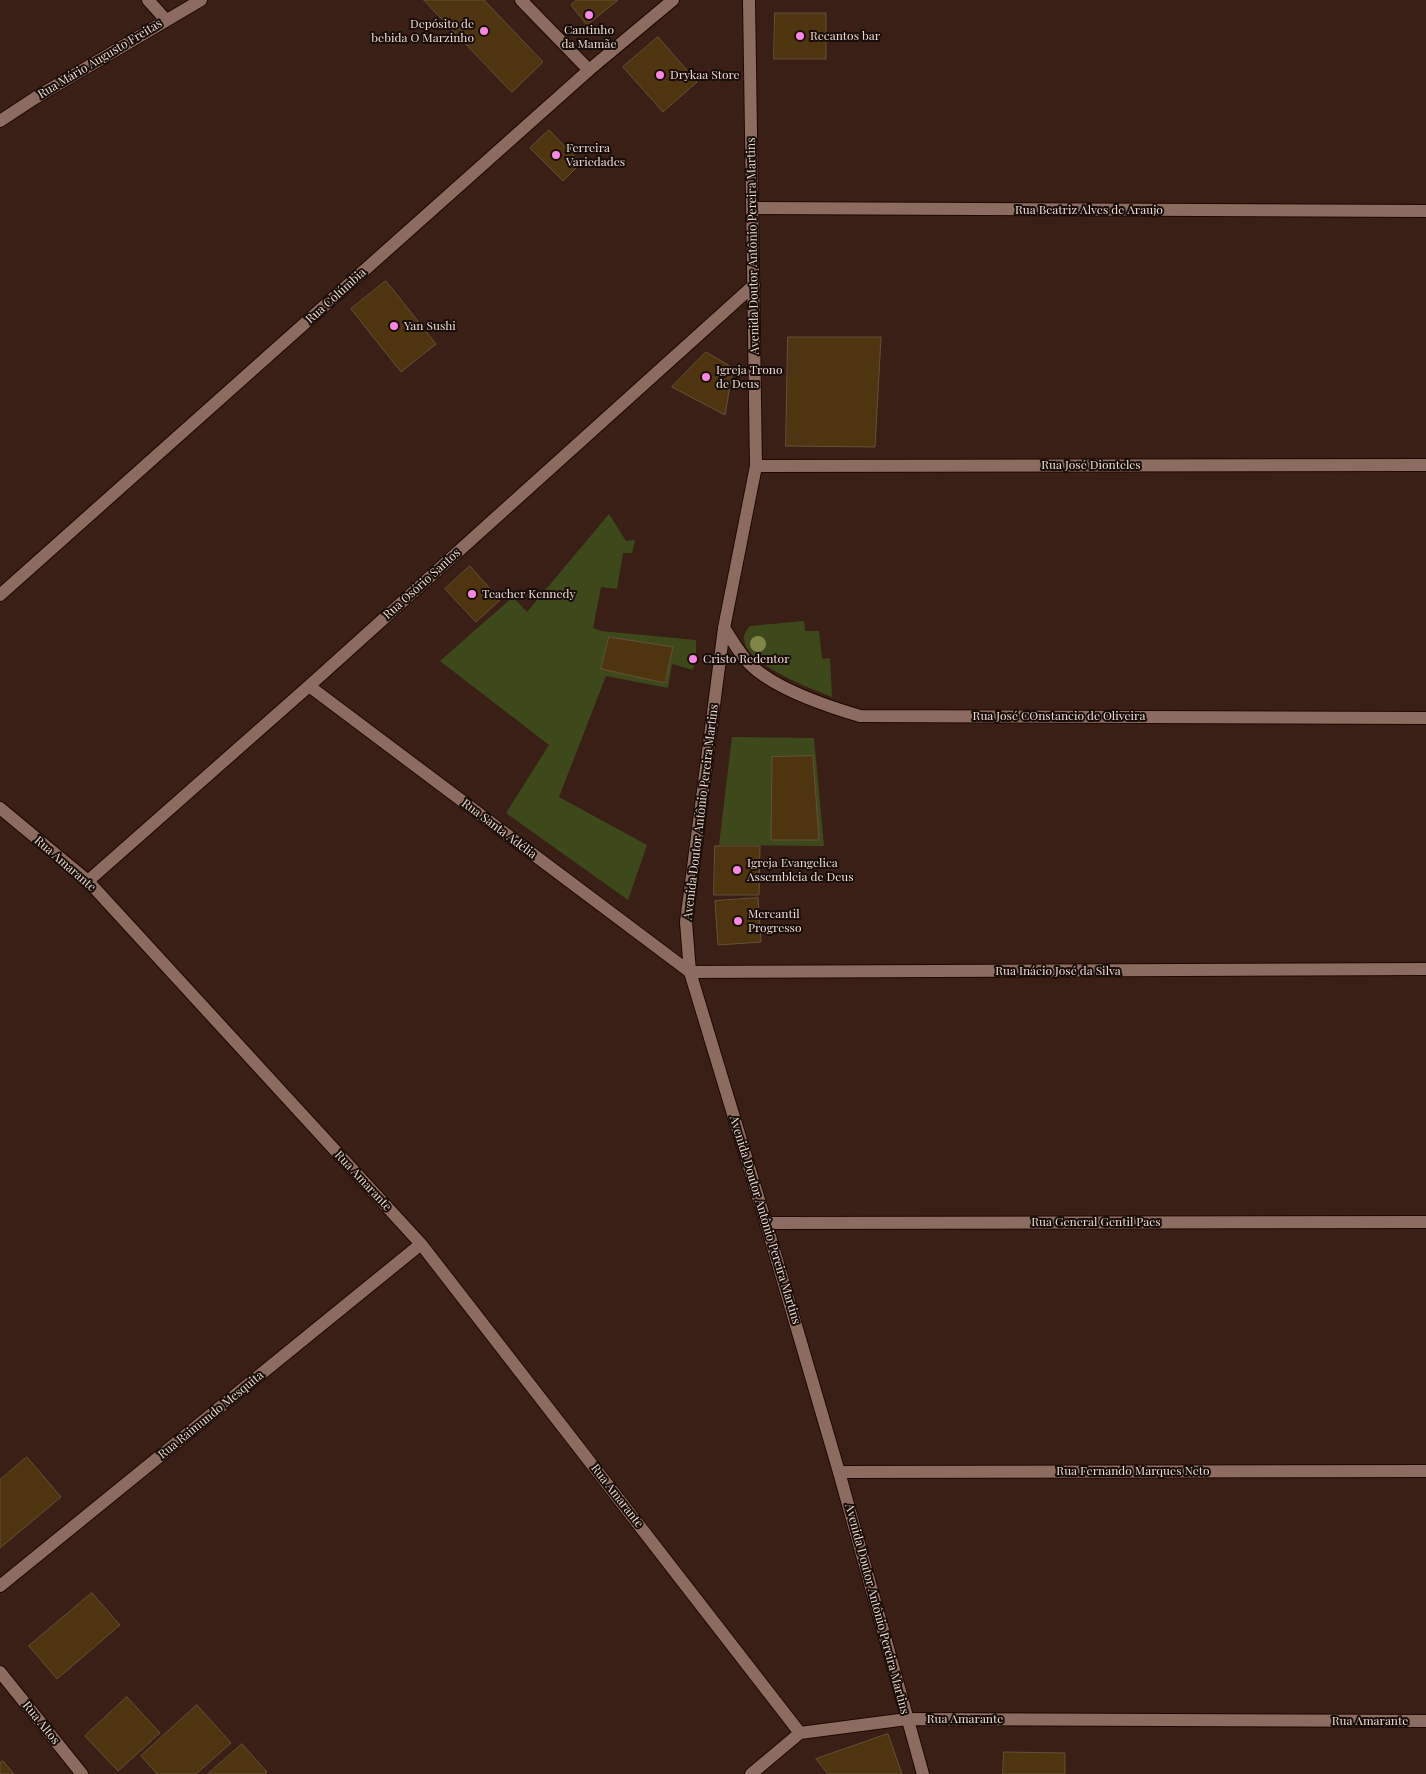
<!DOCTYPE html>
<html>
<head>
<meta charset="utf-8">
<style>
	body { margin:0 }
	canvas { display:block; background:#391f15 }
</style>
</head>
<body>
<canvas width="1426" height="1774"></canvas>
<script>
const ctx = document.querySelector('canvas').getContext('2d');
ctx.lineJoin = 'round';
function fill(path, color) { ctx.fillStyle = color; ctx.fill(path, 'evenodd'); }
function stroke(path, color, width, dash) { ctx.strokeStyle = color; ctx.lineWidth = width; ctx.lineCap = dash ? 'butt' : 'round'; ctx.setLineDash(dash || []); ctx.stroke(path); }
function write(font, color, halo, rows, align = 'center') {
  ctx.font = font + ' "Playfair Display",serif'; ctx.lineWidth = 4; ctx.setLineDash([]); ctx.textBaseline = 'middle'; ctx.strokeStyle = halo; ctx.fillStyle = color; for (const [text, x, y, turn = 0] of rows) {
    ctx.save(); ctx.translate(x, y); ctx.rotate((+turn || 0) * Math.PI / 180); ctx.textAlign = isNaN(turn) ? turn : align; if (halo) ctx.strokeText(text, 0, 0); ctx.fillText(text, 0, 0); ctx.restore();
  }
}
fill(new Path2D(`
	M609 514 626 541 635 540 632 553H623L617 589 601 587 593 628 601 631 696 640V657L693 670 672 664 668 688 606 676 559 797 647 845 628 900 506 813 549 745 440 661 513 597 527 612Z
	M804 621 805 631H819L822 659 830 658 832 697C813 689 720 656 750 626Z
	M732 737 814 738 824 846 719 845Z`), '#3d491b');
const building = new Path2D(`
	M424 0H484L543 62 512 92Z
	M577 0H618L587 25 571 5Z
	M775 13H826V59H774Z
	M658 37 697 82 663 112 623 67Z
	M549 130 581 163 563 181 530 148Z
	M386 281 436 344 401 372 351 309Z
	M788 337H881L875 447 786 446Z
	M706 352 733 368 725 415 672 387Z
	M470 566 500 600 476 622 445 589Z
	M609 637 673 647 665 683 601 669Z
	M813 756 819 840H771L772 757Z
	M715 846H760L759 895H714Z
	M758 898 761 942 718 945 715 901Z
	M27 1457 61 1497 0 1548V1480Z
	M92 1593 120 1625 57 1679 29 1646Z
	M127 1697 160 1733 118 1771 85 1736Z
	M197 1705 231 1743 196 1774H157L141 1756Z
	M888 1734 902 1774H828L816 1759Z
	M242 1744 267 1772 265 1774H208Z
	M1004 1752 1065 1753V1774H1003Z
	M3 1761 14 1774H0V1763Z`);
fill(building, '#4e350f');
stroke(building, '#635138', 1);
const minor = new Path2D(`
	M148 0 166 20
	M521 0 589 70
	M0 121 35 98 201 0
	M753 208 1426 211
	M756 466 1426 465
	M724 628C731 638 738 651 746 660 769 687 826 706 860 716L1426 718
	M309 686 690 972 1426 969
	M0 808 88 881 421 1244 800 1733
	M88 881 309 686 754 285
	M766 1223 1426 1222
	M839 1472 1426 1471
	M0 1586 421 1244
	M800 1733 907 1719 1426 1721
	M751 1774 800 1733`);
const tertiary = new Path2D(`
	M749 0 756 466 724 628 686 922 690 972 766 1223 839 1472 923 1774
	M0 595 589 70 673 0
	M0 1672 82 1774`);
stroke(minor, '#1f0802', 14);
stroke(tertiary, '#1f0802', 14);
stroke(minor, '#8c6c60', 12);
stroke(tertiary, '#8c6c60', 12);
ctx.fillStyle = '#828548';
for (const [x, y] of [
	[758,644]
]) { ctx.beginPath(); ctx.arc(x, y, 8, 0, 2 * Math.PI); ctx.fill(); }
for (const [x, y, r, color] of [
	[589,15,5,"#fc86e3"],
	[484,31,5,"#fc86e3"],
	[800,36,5,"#fc86e3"],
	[660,75,5,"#fc86e3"],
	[556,155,5,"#fc86e3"],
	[394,326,5,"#fc86e3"],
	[706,377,5,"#fc86e3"],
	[472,594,5,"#fc86e3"],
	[693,659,5,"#fc86e3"],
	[737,870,5,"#fc86e3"],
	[738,921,5,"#fc86e3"]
]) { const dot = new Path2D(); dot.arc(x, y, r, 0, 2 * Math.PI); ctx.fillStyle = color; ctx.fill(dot); stroke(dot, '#180d08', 2); }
write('12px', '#ecdad3', '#180d08', [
	["Depósito de",474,24,"right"],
	["bebida O Marzinho",474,38,"right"],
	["Cantinho",589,30,"center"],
	["da Mamãe",589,44,"center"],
	["Recantos bar",810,36],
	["Drykaa Store",670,75],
	["Ferreira",566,148],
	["Variedades",566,162],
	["Yan Sushi",404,326],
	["Igreja Trono",716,370],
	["de Deus",716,384],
	["Teacher Kennedy",482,594],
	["Cristo Redentor",703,659],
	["Igreja Evangelica",747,863],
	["Assembleia de Deus",747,877],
	["Mercantil",748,914],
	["Progresso",748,928]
], 'left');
write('12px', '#ecdad3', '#180d08', [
	["Rua Mário Augusto Freitas",100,59,-31],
	["Rua Beatriz Alves de Araujo",1089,210],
	["Avenida Doutor Antônio Pereira Martins",753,246,-91],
	["Rua Colúmbia",336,296,-42],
	["Rua José Dionteles",1091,465],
	["Rua Osório Santos",422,584,-42],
	["Rua José COnstancio de Oliveira",1059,716],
	["Avenida Doutor Antônio Pereira Martins",701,812,-83],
	["Rua Santa Adélia",499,829,37],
	["Rua Amarante",65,864,41],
	["Rua Inácio José da Silva",1058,971],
	["Rua Amarante",363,1181,47],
	["Avenida Doutor Antônio Pereira Martins",765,1220,73],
	["Rua General Gentil Paes",1096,1222],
	["Rua Raimundo Mesquita",211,1415,-39],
	["Rua Fernando Marques Neto",1133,1471],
	["Rua Amarante",617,1496,52],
	["Avenida Doutor Antônio Pereira Martins",877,1609,75],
	["Rua Amarante",965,1719],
	["Rua Amarante",1370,1721],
	["Rua Altos",41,1723,51]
]);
</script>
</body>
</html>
